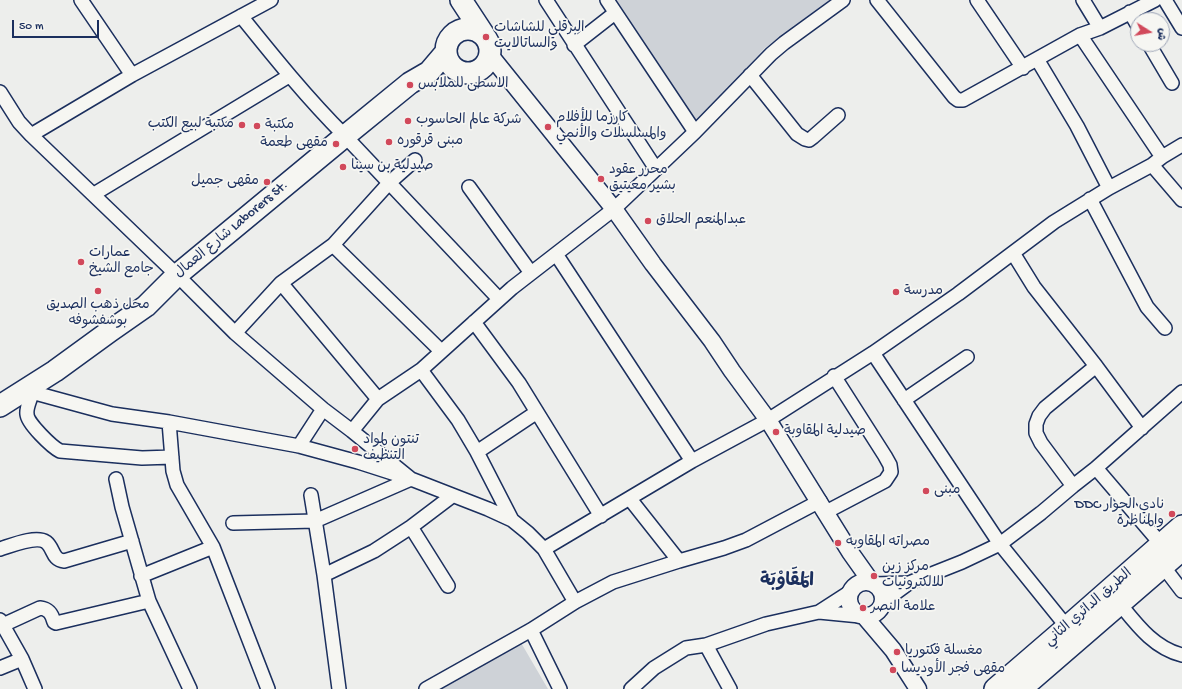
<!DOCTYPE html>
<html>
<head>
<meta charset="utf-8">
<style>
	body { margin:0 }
	#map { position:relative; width:1182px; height:689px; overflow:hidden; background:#edeeec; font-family:"Gochi Hand","Playpen Sans Arabic",sans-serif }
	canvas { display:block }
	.north { position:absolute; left:1130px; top:12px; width:40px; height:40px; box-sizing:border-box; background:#f6f6f2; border:1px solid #9ea6b7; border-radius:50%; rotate:101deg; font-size:11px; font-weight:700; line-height:16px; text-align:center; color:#1b2f5e }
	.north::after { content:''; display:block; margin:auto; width:14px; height:18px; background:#d1495b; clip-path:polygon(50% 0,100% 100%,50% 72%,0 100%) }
	.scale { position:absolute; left:12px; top:20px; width:87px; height:18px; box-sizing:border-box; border:2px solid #1b2f5e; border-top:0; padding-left:5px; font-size:12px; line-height:14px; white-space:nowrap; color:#1b2f5e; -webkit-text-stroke:3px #f6f6f2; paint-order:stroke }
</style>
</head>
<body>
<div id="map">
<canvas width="1182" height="689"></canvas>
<div class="north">ش</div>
<div class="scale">50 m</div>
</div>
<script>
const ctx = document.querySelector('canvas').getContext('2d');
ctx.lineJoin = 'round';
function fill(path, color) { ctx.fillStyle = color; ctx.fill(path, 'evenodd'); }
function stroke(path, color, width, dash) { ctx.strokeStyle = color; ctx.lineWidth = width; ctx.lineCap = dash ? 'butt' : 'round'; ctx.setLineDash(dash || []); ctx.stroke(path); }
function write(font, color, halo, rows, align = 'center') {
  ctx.font = font + ' "Gochi Hand","Playpen Sans Arabic",sans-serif'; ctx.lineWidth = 3.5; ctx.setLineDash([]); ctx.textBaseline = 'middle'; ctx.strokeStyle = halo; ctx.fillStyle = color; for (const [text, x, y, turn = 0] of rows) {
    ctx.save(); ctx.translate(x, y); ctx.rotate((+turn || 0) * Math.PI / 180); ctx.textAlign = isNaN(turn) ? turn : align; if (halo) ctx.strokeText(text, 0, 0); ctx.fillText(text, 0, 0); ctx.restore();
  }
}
fill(new Path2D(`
	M614 0H831L765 48 695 124Z
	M520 641 548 689H440Z`), '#ced2d7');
const minor = new Path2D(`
	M81 0 132 75
	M546 0 656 169
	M607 0 695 132
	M877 0 954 97 958 100H963L1080 35 1100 28 1155 0
	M977 0 1023 68
	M1083 0 1100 28
	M1165 0 1182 28
	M1130 12 1138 26
	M241 16C274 57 307 98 345 136L499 299
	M1080 35 1162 157
	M1149 44 1172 83
	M574 45 615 13
	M1037 59 1077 126 1109 188
	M750 75 797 134 805 139 809 140 813 137 838 115
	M0 92 19 122 31 135 177 275 235 333 323 409 352 431 411 479 315 521 233 523
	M31 135 132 75 271 0
	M1152 165 1182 200
	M469 187 531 273
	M94 194 289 76
	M1090 199 1147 307 1165 328
	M333 245 441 351
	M1013 253 1034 287 1096 366 1142 428
	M556 254 692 461
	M281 283 378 399
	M474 322 519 383 601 516
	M235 333 281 283 333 245 389 183 415 160
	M873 353 1000 544 1067 627
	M421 370 458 420 477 452 512 520
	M24 390 112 414 169 422 299 446 358 462 411 479 488 509 512 520 528 533 544 549 575 602
	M32 392C31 399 26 407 27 414 27 423 52 447 60 451L142 458 172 457
	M904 400 967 357
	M169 422 173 471 177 485 213 547 268 689
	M352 431 378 399 421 370 512 288 614 209 695 132 771 54 784 43 843 0
	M299 446 323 409
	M477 452 537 412
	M1096 468 1161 544
	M116 479 122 507 149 601 190 689
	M1073 486 1041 443 1036 433V424L1039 416 1045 408 1096 366
	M311 495 324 575 339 689
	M630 499 679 561
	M826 512 885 481 891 472 890 465 885 456 834 376
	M411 527 448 586
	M0 549C10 546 36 535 46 542 54 548 52 560 64 561L132 541
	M544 549 692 461 768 420 873 353 958 294 1054 222 1109 188 1152 165 1162 157 1182 145
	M1163 566 1182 591
	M324 575 374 551 411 527 452 496
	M141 576 213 547
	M874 584 909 583
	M883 602 909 583 962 562 1000 544 1041 513 1073 486 1096 468 1182 392
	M1120 604C1137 625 1154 648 1182 655
	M819 612 860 616
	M0 620 22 659 35 689
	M3 625 40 608C49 609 52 614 54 622L56 623 149 601
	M531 630 560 689
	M706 645 730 689
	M0 668 22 659
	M426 689 531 630 575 602 613 582 679 561 724 548 746 540 820 501
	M631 689 654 668 686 648 706 645 766 624 819 612 850 592`);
const tertiary = new Path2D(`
	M490 55 614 209 653 264 712 341 732 371 768 420 850 552 872 583
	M849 599a17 17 0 1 1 34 0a17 17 0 1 1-34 0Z
	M865 617 893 650 918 689`);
const primary = new Path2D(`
	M461 0 484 35
	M446 51a22 22 0 1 1 44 0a22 22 0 1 1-44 0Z
	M0 406 55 371 110 331 146 306 177 275 345 136 410 83 429 72 446 52
	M995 689 1067 627 1182 526
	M1021 689 1182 550`);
stroke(minor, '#1b2f5e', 16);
stroke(tertiary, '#1b2f5e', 19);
stroke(primary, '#1b2f5e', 24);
stroke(minor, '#f6f6f2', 13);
stroke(tertiary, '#f6f6f2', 16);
stroke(primary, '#f6f6f2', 21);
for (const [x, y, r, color] of [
	[486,37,4,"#d1495b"],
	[410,85,4,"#d1495b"],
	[408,121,4,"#d1495b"],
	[242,125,4,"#d1495b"],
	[257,126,4,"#d1495b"],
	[548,127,4,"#d1495b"],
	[389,142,4,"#d1495b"],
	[336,144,4,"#d1495b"],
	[343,167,4,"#d1495b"],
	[601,179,4,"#d1495b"],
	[267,182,4,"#d1495b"],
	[648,221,4,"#d1495b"],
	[81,262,4,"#d1495b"],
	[98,291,4,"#d1495b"],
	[896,292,4,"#d1495b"],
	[776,432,4,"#d1495b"],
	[355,449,4,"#d1495b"],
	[926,491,4,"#d1495b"],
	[1172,514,4,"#d1495b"],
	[838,543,4,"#d1495b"],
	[874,576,4,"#d1495b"],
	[863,608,4,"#d1495b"],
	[897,652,4,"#d1495b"],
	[893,670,4,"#d1495b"]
]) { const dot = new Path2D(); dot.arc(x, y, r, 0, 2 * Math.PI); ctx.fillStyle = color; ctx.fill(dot); stroke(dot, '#f6f6f2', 1.5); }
write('14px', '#1b2f5e', '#f6f6f2', [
	["البرقلي للشاشات",494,29],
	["والساتالايت",494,45],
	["الاسطى للملابس",418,85],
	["كارزما للأفلام",556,119],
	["والمسلسلات والأنمي",556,135],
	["شركة عالم الحاسوب",416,121],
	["مكتبة لبيع الكتب",234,125,"right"],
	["مكتبة",265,126],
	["مبنى قرقوره",397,142],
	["مقهى طعمة",328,144,"right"],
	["صيدلية بن سينا",351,167],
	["محرر عقود",609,171],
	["بشير معيتيق",609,187],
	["مقهى جميل",259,182,"right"],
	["عبدالمنعم الحلاق",656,221],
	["عمارات",89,254],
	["جامع الشيخ",89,270],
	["مدرسة",904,292],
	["محل ذهب الصديق",98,306,"center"],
	["بوشفشوفه",98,322,"center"],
	["صيدلية المقاوبة",784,432],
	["تنتون لمواد",363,441],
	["التنظيف",363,457],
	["مبنى",934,491],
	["DDC نادي الحوار",1164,506,"right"],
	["والمناظرة",1164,522,"right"],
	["مصراته المقاوبه",846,543],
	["مركز زين",882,568],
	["للالكترونيات",882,584],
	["علامة النصر",871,608],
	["مغسلة فكتوريا",905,652],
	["مقهى فجر الأوديسا",901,670]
], 'left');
write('14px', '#1b2f5e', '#f6f6f2', [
	["شارع العمال Laborers St.",232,230,-40],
	["الطريق الدائري الثاني",1089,608,-41]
]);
write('bold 18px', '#1b2f5e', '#f6f6f2', [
	["المَقَاوْبَة",787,582]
]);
</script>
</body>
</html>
